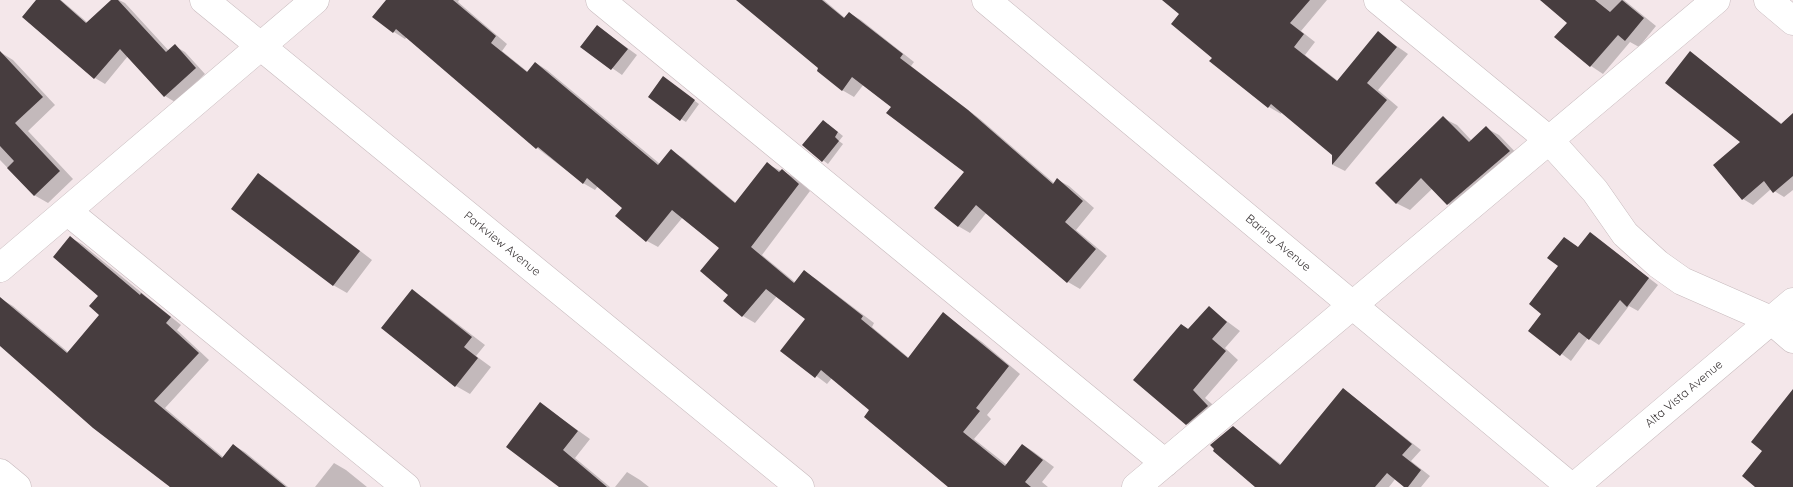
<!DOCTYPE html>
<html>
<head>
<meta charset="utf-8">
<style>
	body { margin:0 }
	canvas { display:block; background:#f4e7ea }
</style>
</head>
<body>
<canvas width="1793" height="487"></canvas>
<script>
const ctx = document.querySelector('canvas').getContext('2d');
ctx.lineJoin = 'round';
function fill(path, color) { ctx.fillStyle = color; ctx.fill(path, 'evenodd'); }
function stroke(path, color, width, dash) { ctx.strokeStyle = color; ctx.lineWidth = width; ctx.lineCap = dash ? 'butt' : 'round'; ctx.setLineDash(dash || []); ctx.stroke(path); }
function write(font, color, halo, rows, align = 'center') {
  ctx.font = font + ' Quicksand,sans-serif'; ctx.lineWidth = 5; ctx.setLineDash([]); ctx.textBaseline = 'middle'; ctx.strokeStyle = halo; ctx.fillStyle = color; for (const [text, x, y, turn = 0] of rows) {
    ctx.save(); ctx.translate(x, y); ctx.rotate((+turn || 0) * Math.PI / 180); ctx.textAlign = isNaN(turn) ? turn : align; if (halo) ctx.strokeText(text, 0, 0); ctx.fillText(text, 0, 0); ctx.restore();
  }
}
fill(new Path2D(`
	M38 0H61L88 23 113 0H119L125 3 169 51 175 46 185 52 205 74 175 102 165 96 128 56 105 84 95 78 23 17Z
	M388 0H459L458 2 507 44 502 51 528 72 536 63 547 70 660 164 671 151 683 158 736 203 767 164 794 177 810 191 762 255 796 283 805 272 816 279 874 323 872 327 909 358 943 314 982 342 1020 374 987 415 991 419 974 439 1007 465 1023 445 1034 452 1054 467 1042 482 1048 487H950L871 410 832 378 827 384 782 350 807 319 777 296 755 323 743 316 725 301 730 294 721 248 683 217 658 247 647 241 624 208 598 186 595 190 583 183 537 148 407 37 405 39 394 32 374 17Z
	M738 0H824L845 18 849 13 861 20 914 62 911 66 980 119 1054 183 1058 180 1069 186 1094 208 1076 230 1107 256 1080 289 1068 282 987 212 970 233 958 226 965 172 893 107 864 84 854 97 842 90 820 68Z
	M1164 0H1327L1301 31 1315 42 1305 55 1338 81 1378 33 1408 54 1378 90 1398 107 1345 171 1333 165V155L1282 112 1281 114 1269 107 1211 61 1213 57 1181 14Z
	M1542 0H1624L1656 26 1639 47 1630 42 1603 74 1591 66 1556 37 1569 22Z
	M597 26 637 55 622 75 582 47Z
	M0 52 13 60 55 105 28 131 73 179 48 203 34 195 0 160Z
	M1690 53 1782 124 1793 126V190L1784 197 1771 189 1753 205 1743 199 1742 142Z
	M668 81 699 104 686 122 681 119Z
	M1443 118 1457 125 1472 141 1486 128 1499 135 1523 160 1462 212 1448 204 1433 188 1410 210 1396 203Z
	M828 124 843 136 839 141 843 144 828 164 803 145Z
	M259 175 272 183 372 260 347 293 333 285Z
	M1590 233 1658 285 1638 311 1629 306 1599 345 1588 338 1571 361 1530 330 1543 313 1560 266 1564 238 1579 248Z
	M71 238 82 244 181 325 177 330 209 360 165 408 223 457 233 445 245 452 288 487H169L170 485 0 344 1 299 13 306 68 352 101 315 99 296Z
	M412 291 425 299 485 345 476 356 491 367 470 394 456 386 383 328Z
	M1209 308 1240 331 1225 348 1238 360 1205 398 1219 410 1200 432 1187 424 1182 325 1190 330Z
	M1343 389 1421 450 1411 461 1430 476 1421 487H1406L1396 478 1389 487H1259L1233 428 1282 465Z
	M541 404 590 439 575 458 610 487H561Z
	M334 463 346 470 367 487H315Z
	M627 472 640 480 649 487H615Z`), '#0003');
fill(new Path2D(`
	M36 0H60L86 23 111 0H118L166 52 175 44 196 68 164 97 120 49 94 79 22 17Z
	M386 0H453L496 36 491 43 527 72 535 62 658 165 671 149 735 203 767 162 779 172 782 169 799 184 751 247 794 283 804 270 863 316 861 319 908 358 943 312 1009 366 976 408 980 411 963 432 1005 466 1022 444 1043 460 1025 482 1031 487H948L864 417 869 410 821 370 815 378 780 351 805 319 766 289 742 317 723 301 728 295 700 271 719 248 672 210 646 242 615 216 622 208 587 178 583 184 538 147 536 149 396 29 393 33 372 17Z
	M736 0H822L844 18 849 12 903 54 900 58 968 110 1053 184 1057 178 1083 201 1065 222 1096 249 1067 283 976 205 958 227 934 208 964 172 886 113 891 107 852 77 842 91 817 71 818 68Z
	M1162 0H1310L1290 23 1304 34 1294 47 1337 81 1378 31 1397 47 1367 83 1387 100 1332 165V155L1271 104 1268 108 1209 61 1212 58 1171 24 1179 14Z
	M1540 0H1595L1610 12 1622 0 1644 18 1625 41 1618 35 1590 67 1554 37 1567 23Z
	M597 25 628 49 611 70 580 47Z
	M0 51 43 97 15 123 60 171 34 196 7 168 14 161 0 146Z
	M1690 51 1781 124 1793 113V176L1773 193 1764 181 1742 200 1713 165 1740 142 1665 83Z
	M663 76 695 100 680 121 648 97Z
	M1443 116 1469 142 1486 126 1510 151 1447 205 1421 178 1396 204 1375 183Z
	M823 120 838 132 835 137 839 141 822 162 802 145Z
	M258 173 360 251 333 286 231 209Z
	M1590 232 1649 278 1627 307 1620 300 1589 340 1579 332 1560 356 1528 331 1541 314 1529 304 1558 266 1547 258 1564 237 1578 247Z
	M70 236 140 295 141 293 171 317 166 323 199 353 154 401 222 458 233 444 286 487H170L93 428 0 346V297L67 353 99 315 89 306 98 296 53 257Z
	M412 289 472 337 464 347 478 358 455 387 381 328Z
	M1209 306 1227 322 1212 339 1226 351 1193 390 1208 406 1186 425 1133 380 1181 324 1188 329Z
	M1343 388 1412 444 1402 455 1421 470 1408 487H1404L1387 473 1375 487H1255L1213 451 1214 449 1210 445 1233 426 1280 465Z
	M1793 389V487H1755L1742 476 1762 451 1751 442Z
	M540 402 578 431 563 450 607 487H559L506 447Z`), '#473d3f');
const minor = new Path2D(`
	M204 0 800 487
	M600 0 1165 463
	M986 0 1571 487
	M1378 0 1549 140 1595 191 1625 234 1658 264 1682 281 1771 320 1793 339
	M1768 0 1793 21
	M67 211 406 487
	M0 268 315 0
	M0 473 17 487
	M1136 487 1716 0
	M1574 487 1793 302`);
stroke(minor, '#c7babd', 29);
stroke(minor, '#fff', 28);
write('12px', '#3a3536', '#fff', [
	["Baring Avenue",1278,243,40],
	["Parkview Avenue",502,244,39],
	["Alta Vista Avenue",1684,394,-40]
]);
</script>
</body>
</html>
